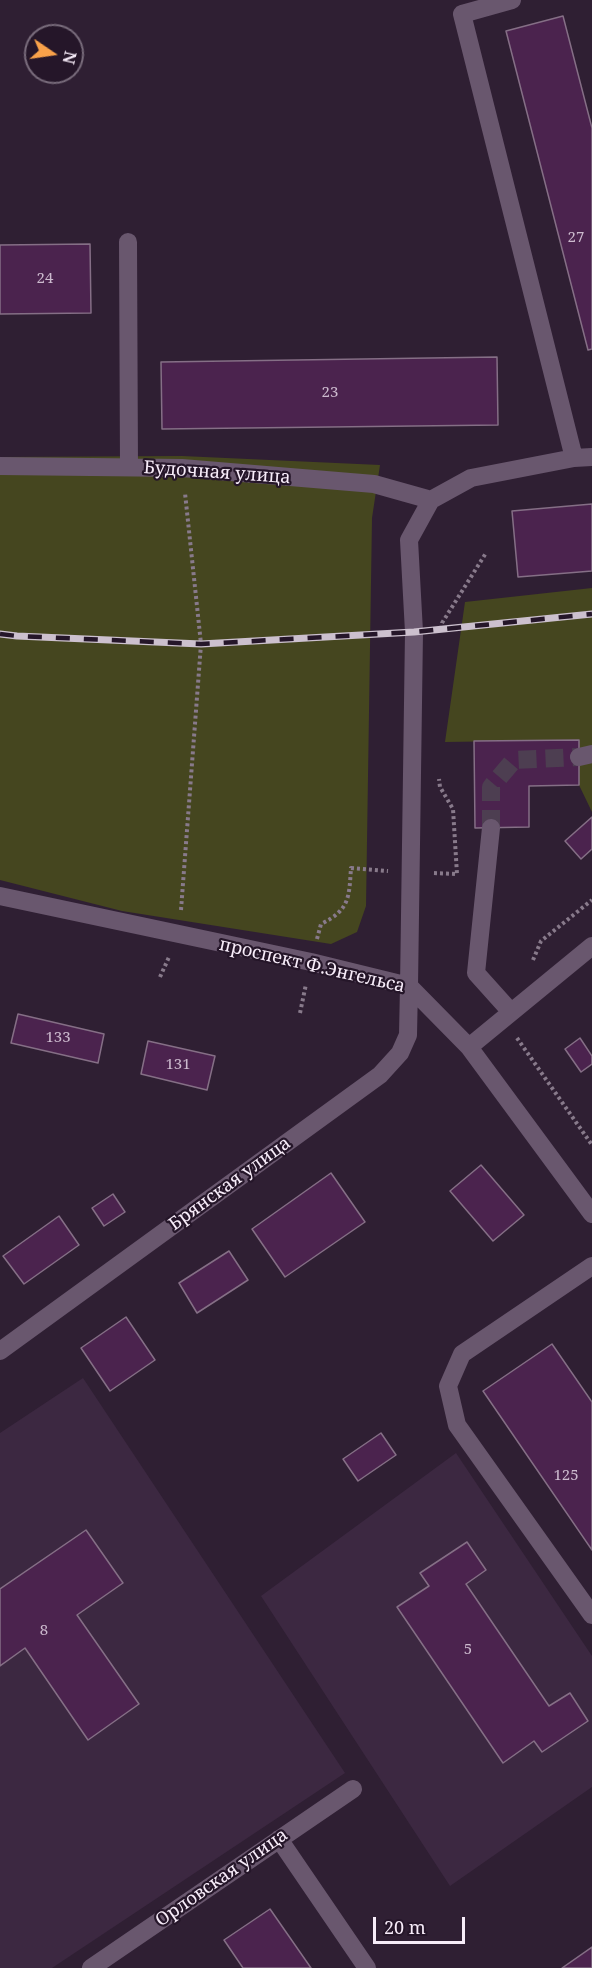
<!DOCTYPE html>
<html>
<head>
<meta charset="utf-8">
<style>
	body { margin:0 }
	#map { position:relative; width:592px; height:1968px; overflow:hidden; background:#2f1f33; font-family:"Noto Serif",serif }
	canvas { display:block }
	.north { position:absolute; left:24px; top:24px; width:60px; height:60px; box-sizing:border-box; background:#251629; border:2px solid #796c7c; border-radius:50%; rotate:103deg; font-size:16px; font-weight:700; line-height:24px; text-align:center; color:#f7ecf9 }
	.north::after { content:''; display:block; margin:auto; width:21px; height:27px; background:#f8a14a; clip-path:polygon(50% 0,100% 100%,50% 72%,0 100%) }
	.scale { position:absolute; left:373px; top:1917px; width:92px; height:27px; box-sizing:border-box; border:3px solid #f7ecf9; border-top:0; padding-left:8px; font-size:18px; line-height:21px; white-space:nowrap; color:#f7ecf9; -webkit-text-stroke:4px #251629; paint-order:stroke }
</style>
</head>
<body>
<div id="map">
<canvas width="592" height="1968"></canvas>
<div class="north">N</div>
<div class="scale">20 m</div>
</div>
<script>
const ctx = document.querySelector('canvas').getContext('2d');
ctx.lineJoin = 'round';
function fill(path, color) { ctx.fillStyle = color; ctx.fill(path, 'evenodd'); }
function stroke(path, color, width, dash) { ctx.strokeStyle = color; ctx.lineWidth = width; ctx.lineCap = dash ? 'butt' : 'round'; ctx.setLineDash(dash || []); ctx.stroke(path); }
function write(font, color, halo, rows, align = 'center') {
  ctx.font = font + ' "Noto Serif",serif'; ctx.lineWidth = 4.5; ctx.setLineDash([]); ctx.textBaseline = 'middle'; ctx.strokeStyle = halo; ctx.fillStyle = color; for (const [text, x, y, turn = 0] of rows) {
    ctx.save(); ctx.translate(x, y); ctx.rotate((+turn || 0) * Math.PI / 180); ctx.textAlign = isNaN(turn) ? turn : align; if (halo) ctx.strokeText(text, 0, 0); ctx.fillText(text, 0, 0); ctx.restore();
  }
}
fill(new Path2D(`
	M83 1378 345 1773 52 1968H0V1433Z
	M456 1453 592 1656V1787L450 1886 261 1596Z`), '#3c2841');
fill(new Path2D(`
	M182 456 380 465 372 518 366 906 357 932 331 944 122 911 0 880V457Z
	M592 588V812L579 785V740L445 742 465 602Z`), '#45461f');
const building = new Path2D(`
	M563 16 592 128V349L588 350 506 31Z
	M90 244 91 313 0 314V245Z
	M497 357 498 425 162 429 161 362Z
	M592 504V571L518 577 512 511Z
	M579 740V785L529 786V827L475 828 474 741Z
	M592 817V849L581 859 565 841Z
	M18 1014 104 1034 98 1063 11 1043Z
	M580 1038 592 1056V1064L581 1072 565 1049Z
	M148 1041 215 1056 207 1090 141 1074Z
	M481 1165 524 1215 493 1241 450 1191Z
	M331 1173 365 1222 285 1277 252 1229Z
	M113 1194 125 1212 104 1226 92 1208Z
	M59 1216 79 1245 24 1284 3 1256Z
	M229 1251 248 1280 197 1313 179 1283Z
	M126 1317 155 1360 110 1391 81 1348Z
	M552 1344 592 1402V1550L483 1391Z
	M381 1433 396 1455 358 1481 343 1459Z
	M86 1530 123 1583 77 1615 139 1704 88 1740 25 1648 0 1666V1589Z
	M467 1542 486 1570 466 1584 549 1706 570 1693 588 1721 542 1752 534 1741 503 1763 397 1607 429 1586 420 1573Z
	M270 1909 311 1968H243L224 1940Z
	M592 1947V1968H562Z`);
fill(building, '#4b234e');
stroke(building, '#856f86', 1.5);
stroke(new Path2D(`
	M491 828V787L514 760 579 757`), '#4d3e51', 18, [18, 9]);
stroke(new Path2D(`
	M441 629 442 623 486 553
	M434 873 457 874 453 809 440 787 439 779
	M181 910 201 644 185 493
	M317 939 321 924C350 910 349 897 351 868L388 871
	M533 960 541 941 592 900
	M160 977 169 957
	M300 1013 306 984
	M517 1038 592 1145`), '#887a8b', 4, [3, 3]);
stroke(new Path2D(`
	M512 0 462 14 574 458
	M128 242 129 467
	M0 466 182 468 374 484 431 500
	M579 757 592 754
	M491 828 476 973 511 1012
	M0 896 311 962 409 986 469 1047 592 1214
	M469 1047 592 946
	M592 1266 462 1354 448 1386 457 1425 592 1615
	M0 1351 380 1075 400 1053 408 1035 409 986 414 632 409 540 431 500 471 478 574 458 592 457
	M279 1839 367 1968
	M91 1968 353 1789`), '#69576e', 18);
const rail = new Path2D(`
	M0 634 17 636 201 644 414 632 592 614`);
stroke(rail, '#ccc0ce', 7);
stroke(rail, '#251629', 4.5, [14]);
write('15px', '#ccbace', null, [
	["27",576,238],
	["24",45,279],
	["23",330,393],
	["133",58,1038],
	["131",178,1065],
	["125",566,1476],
	["8",44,1631],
	["5",468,1650]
]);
write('18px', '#f7ecf9', '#251629', [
	["Будочная улица",217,473,4],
	["проспект Ф.Энгельса",312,966,13],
	["Брянская улица",230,1184,-36],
	["Орловская улица",222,1878,-35]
]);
</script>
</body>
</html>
